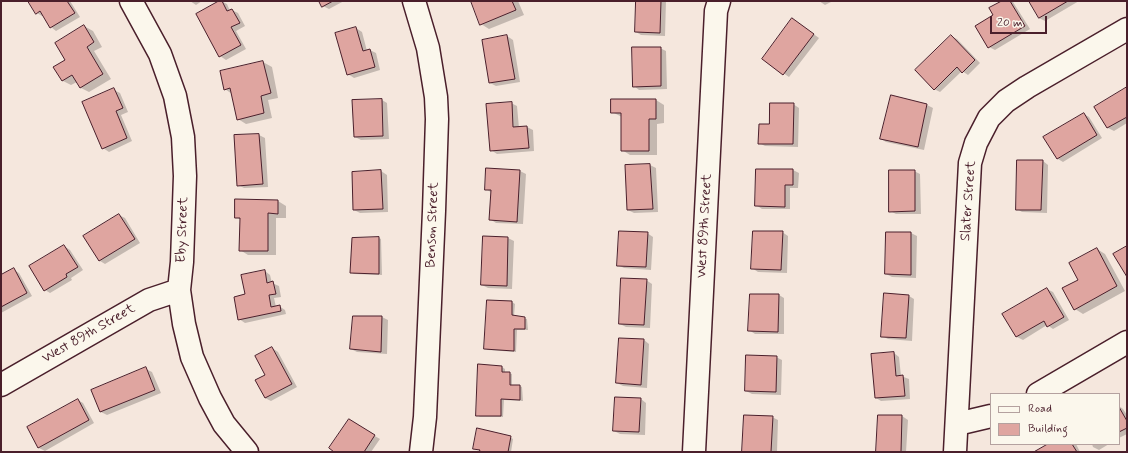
<!DOCTYPE html>
<html>
<head>
<meta charset="utf-8">
<style>
	body { margin:0 }
	#map { position:relative; width:1128px; height:453px; overflow:hidden; background:#f5e7dd; font-family:Mynerve,sans-serif }
	canvas { display:block }
	.frame { position:absolute; inset:0; border:2px solid #4a1f2b; pointer-events:none }
	.legend { position:absolute; left:990px; top:393px; width:130px; height:52px; box-sizing:border-box; background:#fbf7ec; border:1px solid #b4a19f; margin:0; padding:5px 7px; list-style:none; font-size:12px; color:#4a1f2b }
	.legend li { display:flex; align-items:center; gap:8px; height:20px }
	.legend b { width:20px; border:1px solid #b4a19f }
	.scale { position:absolute; left:990px; top:16px; width:57px; height:18px; box-sizing:border-box; border:2px solid #4a1f2b; border-top:0; padding-left:5px; font-size:12px; line-height:14px; white-space:nowrap; color:#4a1f2b; -webkit-text-stroke:3px #fbf7ec; paint-order:stroke }
</style>
</head>
<body>
<div id="map">
<canvas width="1128" height="453"></canvas>
<div class="frame"></div>
<ul class="legend">
<li><b style="height:5px;background:#fbf7ec"></b>Road</li>
<li><b style="height:11px;background:#dfa5a0"></b>Building</li>
</ul>
<div class="scale">20 m</div>
</div>
<script>
const ctx = document.querySelector('canvas').getContext('2d');
ctx.lineJoin = 'round';
function fill(path, color) { ctx.fillStyle = color; ctx.fill(path, 'evenodd'); }
function stroke(path, color, width, dash) { ctx.strokeStyle = color; ctx.lineWidth = width; ctx.lineCap = dash ? 'butt' : 'round'; ctx.setLineDash(dash || []); ctx.stroke(path); }
function write(font, color, halo, rows, align = 'center') {
  ctx.font = font + ' Mynerve,sans-serif'; ctx.lineWidth = 3; ctx.setLineDash([]); ctx.textBaseline = 'middle'; ctx.strokeStyle = halo; ctx.fillStyle = color; for (const [text, x, y, turn = 0] of rows) {
    ctx.save(); ctx.translate(x, y); ctx.rotate((+turn || 0) * Math.PI / 180); ctx.textAlign = isNaN(turn) ? turn : align; if (halo) ctx.strokeText(text, 0, 0); ctx.fillText(text, 0, 0); ctx.restore();
  }
}
fill(new Path2D(`
	M29 1H70L80 17 56 31 51 27 44 16H42L37 13Z
	M190 1H202L196 5Z
	M221 1 227 4 230 11 232 10 238 13 245 26 236 31 246 49 226 60 220 56 197 14Z
	M320 1H344L329 9 323 6Z
	M472 1H518L524 15 489 29 481 24Z
	M637 1H666L665 36 641 35 636 32Z
	M819 1H833L825 5Z
	M1004 1 1013 2 1030 29 995 50 989 47 995 16Z
	M1030 1H1079L1045 21 1039 18Z
	M798 23 819 38 789 77 763 59Z
	M84 26 93 31 102 47 94 51 111 79 89 92 81 88 77 82 71 85 63 81 54 67 66 60Z
	M356 28 362 32 367 51 370 50 376 53 380 70 354 78 348 74Z
	M507 36 513 40 520 82 496 86 490 83Z
	M951 36 957 39 980 63 968 75 962 71 940 92 934 89Z
	M660 48 666 51 667 89 639 90 634 86Z
	M263 62 272 67 278 98 268 100 272 118 246 124 238 119 232 94 225 89 221 72Z
	M1127 89V123L1114 131 1108 128 1096 107Z
	M114 90 120 93 128 112 121 115 132 141 109 152 103 148Z
	M892 96 927 105 933 108 924 150 886 142 881 139Z
	M382 100 387 103 389 139 361 140 355 137Z
	M656 100 664 105V123L657 124V155H630L622 150V117L612 112Z
	M511 103 517 106 519 128 527 127 533 130 534 151 497 154 491 150Z
	M793 104 799 108 798 147 765 146 759 143 770 125Z
	M1084 114 1089 117 1102 138 1063 162 1058 159Z
	M259 135 265 138 268 187 244 188 238 185 235 136Z
	M1043 161 1048 165 1047 213 1022 212 1017 209Z
	M650 165 656 168 658 212 634 213 628 210 626 166Z
	M487 169 520 171 526 174 523 224 496 223 490 219 492 193 486 189Z
	M757 170H793L799 173 798 188H790V209H762L756 205Z
	M381 171 387 175 388 212 360 213 354 210Z
	M914 171 920 174 921 214H896L890 211Z
	M278 201 286 206V218H276V255H248L240 250 241 220 236 217Z
	M119 215 125 218 140 243 105 264 100 261Z
	M782 232 788 236 787 273 758 272 752 268Z
	M647 233 653 237 651 270 624 268 618 265Z
	M887 233H911L917 236 916 278 892 277 886 274Z
	M379 238 381 239 382 275 354 274 351 272Z
	M508 238 514 241 512 289 488 288 482 285Z
	M64 246 70 250 83 270 71 278 72 280 50 293 45 290Z
	M1097 249 1105 254 1125 291 1083 314 1075 309 1079 280Z
	M14 270 19 273 32 296 1 313V276Z
	M265 271 270 275 272 283 279 286 281 297 274 298 276 307 279 306 285 310 286 314 245 323 239 319 246 295Z
	M646 280 652 284 650 328 626 327 620 324Z
	M1047 289 1053 292 1069 320 1053 329 1047 325 1023 340 1017 337 1004 314Z
	M779 295 784 298V334H755L749 330Z
	M909 296 914 299 912 341 888 339 882 336Z
	M512 302 515 304 514 316 527 319 528 330H517L516 352 488 350 485 348Z
	M353 317H382L388 320 387 354 357 352 351 349Z
	M644 340 649 344 647 388 623 386 617 383Z
	M272 348 278 352 297 387 271 401 265 398 266 375Z
	M894 353 899 357 901 376 909 379 910 399 881 401 876 398Z
	M776 357 782 360 781 395 752 394 746 391Z
	M478 365 502 367 505 369V373H509L512 374V386H520L522 387 523 401 504 400 503 417H480L477 415Z
	M146 369 152 372 161 393 107 415 101 412 92 391Z
	M641 399 646 403 645 435 620 434 614 431Z
	M78 400 83 403 94 423 45 451 39 448 28 428Z
	M1119 406 1123 409 1127 415V434L1119 438Z
	M879 416H902L908 420 906 452H877Z
	M772 417 778 420 777 452H743Z
	M349 421 380 439 371 452H336Z
	M510 437 513 439 511 452H481V451L474 448Z
	M1050 444H1076L1080 452H1036Z
	M1092 444H1109L1099 450 1093 447Z`), '#0003');
const building = new Path2D(`
	M28 1H67L75 13 50 28 40 11 36 14Z
	M219 1H222L227 11 232 9 240 23 231 27 241 45 219 57 196 14Z
	M319 1H333L322 7Z
	M471 1H512L516 10 480 25Z
	M636 1H661L660 33 635 32Z
	M1002 1H1010L1025 26 988 48 975 26 993 15 989 8Z
	M1029 1H1068L1039 18Z
	M792 18 814 34 783 75 762 59Z
	M84 25 94 42 87 47 103 74 80 88 72 75 62 81 53 67 65 60 55 43Z
	M356 27 363 51 370 49 375 67 347 75 335 33Z
	M507 35 515 79 489 83 482 40Z
	M951 35 975 60 962 73 957 67 934 90 915 70Z
	M632 47H661V86L633 87Z
	M263 61 271 93 261 96 264 113 237 120 230 88 224 90 220 71Z
	M1127 87V117L1107 128 1094 107Z
	M114 88 123 108 116 111 127 138 102 149 82 102Z
	M891 95 927 104 918 147 880 139Z
	M382 99 383 136 354 137 352 100Z
	M611 99H656V119H649V151H621V113H611Z
	M512 102 513 127 527 126 529 148 490 151 486 104Z
	M770 103H794L793 144H758L759 124H769Z
	M1084 113 1097 135 1057 159 1043 137Z
	M259 134 263 184 237 186 234 135Z
	M1017 160H1043L1041 210H1016Z
	M650 164 653 209 627 210 625 165Z
	M486 168 520 170 517 222 489 220 491 190H485Z
	M756 169H793V185H785V207L755 206Z
	M381 170 383 209 353 210 352 172Z
	M889 170H915V211L889 212Z
	M235 199 278 200V214L268 213V251H239L240 218H235Z
	M119 214 135 239 99 261 83 236Z
	M619 231 648 232 646 267 617 266Z
	M753 231H783L781 270 751 269Z
	M886 232H911V275L885 274Z
	M483 236 508 237 507 286 481 285Z
	M379 237V274L350 273 352 238Z
	M64 245 78 267 66 274 67 277 44 291 29 266Z
	M1127 246V277L1113 254Z
	M1097 248 1117 286 1074 310 1062 288 1078 280 1069 263Z
	M14 268 27 293 1 307V275Z
	M265 270 267 283 273 281 276 294 269 295 271 307 280 305 281 311 238 320 234 297 245 294 241 275Z
	M621 278 647 279 644 325 619 324Z
	M1047 288 1064 317 1047 327 1044 321 1016 337 1002 314Z
	M884 293 909 295 906 338 881 337Z
	M750 294H779L778 332 748 331Z
	M487 300 512 301V315L525 317V329H514V351L484 349Z
	M353 316H382L381 352 350 349Z
	M619 338 644 339 641 385 616 383Z
	M272 347 292 384 265 398 255 380 265 375 255 356Z
	M894 352 896 376 903 375 905 396 875 398 871 354Z
	M746 355 777 356 776 392 745 391Z
	M478 364 502 366V372H510V385H520V400L501 399V416H476Z
	M146 367 155 390 100 412 91 390Z
	M615 397 641 398 639 432 613 431Z
	M78 399 89 420 38 448 27 427Z
	M1119 407 1127 421V428L1119 432Z
	M744 415 773 416 771 452H742Z
	M878 415H902L901 452H876Z
	M349 419 375 435 364 452H334L329 448Z
	M477 428 511 436 508 452H479L480 450 473 449Z
	M1048 444H1072L1077 452H1034Z`);
fill(building, '#dfa5a0');
stroke(building, '#4a1f2b', 1);
const minor = new Path2D(`
	M131 1 160 54 175 96 183 137 185 176 182 262 179 290 184 324 192 357 210 398 224 424 247 452
	M414 1 428 48 436 97 437 119 434 211 425 417 421 452
	M1 385 149 300 179 290
	M1038 394 1127 342
	M957 424 991 416
	M694 452 716 11 719 1
	M955 452 970 163 976 143 989 118 1006 101 1027 87 1127 29`);
stroke(minor, '#4a1f2b', 25);
stroke(minor, '#fbf7ec', 22);
write('14px', '#4a1f2b', '#fbf7ec', [
	["Slater Street",969,201,-86],
	["Benson Street",433,225,-88],
	["West 89th Street",705,226,-87],
	["Eby Street",183,230,-88],
	["West 89th Street",89,334,-30]
]);
</script>
</body>
</html>
